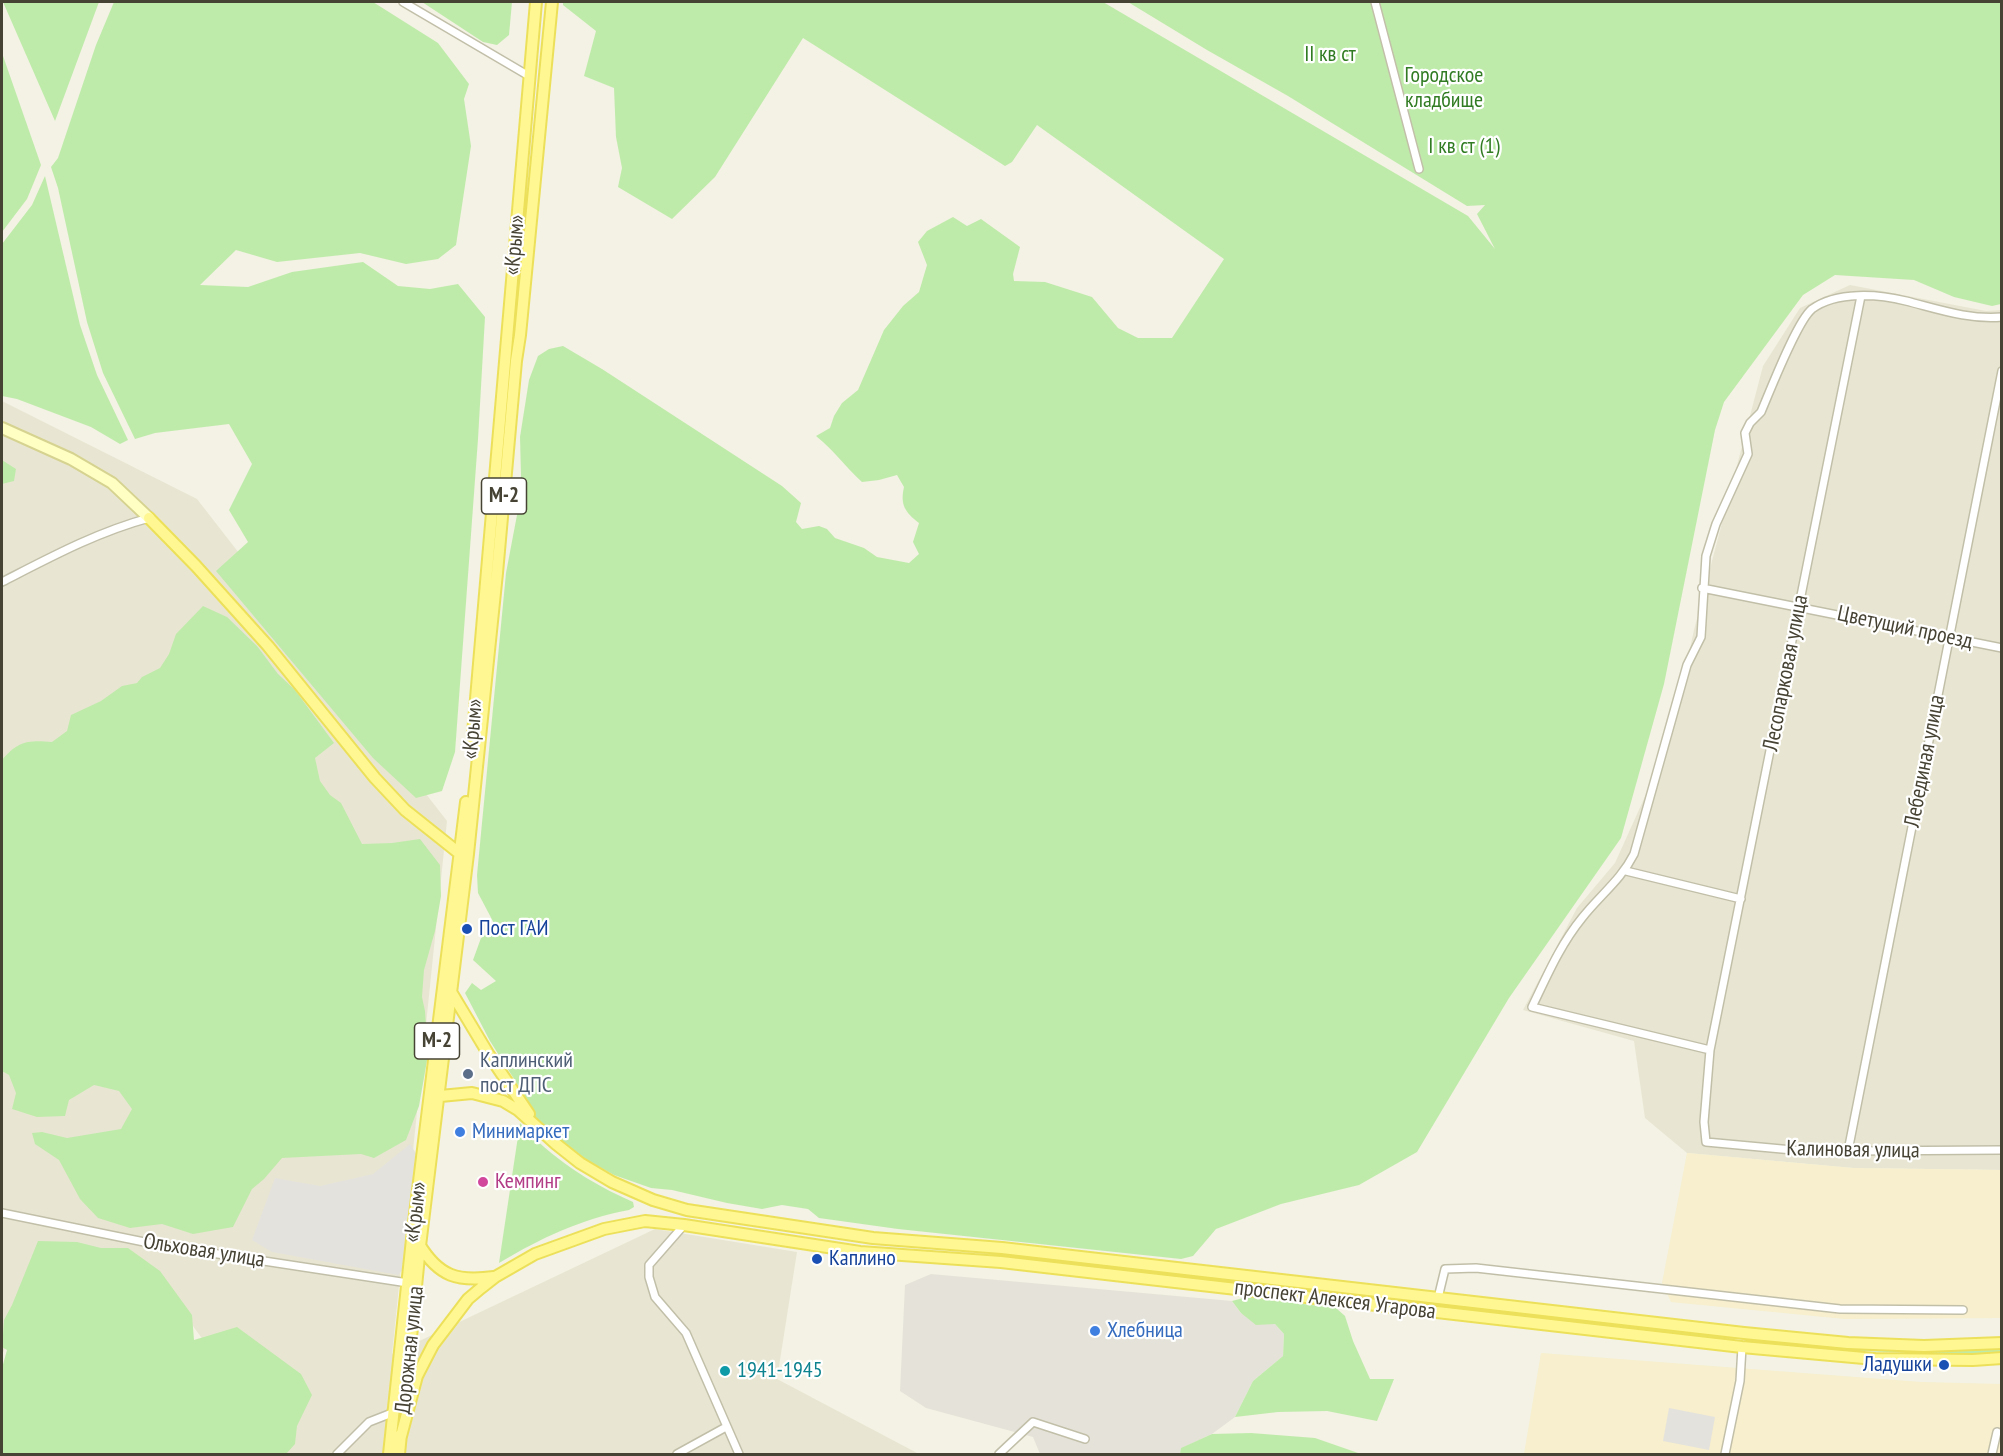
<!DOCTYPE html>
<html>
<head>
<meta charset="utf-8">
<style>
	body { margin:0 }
	#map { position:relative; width:2003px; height:1456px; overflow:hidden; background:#f3f2e4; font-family:"PT Sans Narrow",sans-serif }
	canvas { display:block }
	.frame { position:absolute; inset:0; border:3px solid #464334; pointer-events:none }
</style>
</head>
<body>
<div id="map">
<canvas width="2003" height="1456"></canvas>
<div class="frame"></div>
</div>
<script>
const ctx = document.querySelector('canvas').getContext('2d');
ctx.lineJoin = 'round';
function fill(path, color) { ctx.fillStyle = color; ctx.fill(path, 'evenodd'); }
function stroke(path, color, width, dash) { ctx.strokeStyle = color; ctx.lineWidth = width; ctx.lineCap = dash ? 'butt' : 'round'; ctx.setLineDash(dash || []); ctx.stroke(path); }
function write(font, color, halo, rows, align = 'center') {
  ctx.font = font + ' "PT Sans Narrow",sans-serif'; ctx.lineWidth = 4.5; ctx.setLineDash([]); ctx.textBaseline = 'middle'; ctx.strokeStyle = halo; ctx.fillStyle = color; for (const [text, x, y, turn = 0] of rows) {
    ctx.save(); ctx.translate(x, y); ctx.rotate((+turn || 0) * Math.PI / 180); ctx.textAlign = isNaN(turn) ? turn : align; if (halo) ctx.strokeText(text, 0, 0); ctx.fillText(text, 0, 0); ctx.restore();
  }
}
fill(new Path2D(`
	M1850 285 1986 311 2001 310V1170L1853 1168 1687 1153 1645 1118 1634 1041 1523 1010 1577 908 1615 863 1670 741 1694 630 1763 366 1800 308Z
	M2 401 197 499 447 821 392 1354 655 1229 797 1252 777 1379 919 1454H270L207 1345 155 1275 45 1252 2 1355Z`), '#e8e6d2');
fill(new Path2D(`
	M1687 1153 1853 1168 2001 1170V1318L1845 1319 1671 1302 1662 1283Z
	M1541 1353 1921 1382 2001 1384V1454H1524Z`), '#f7efcd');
fill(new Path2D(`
	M931 1274 1232 1301 1241 1313 1275 1324 1284 1334 1283 1356 1253 1381 1235 1417 1212 1434 1182 1448 1180 1454H1040L1033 1437 926 1408 900 1391 905 1285Z`), '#e5e3d9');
fill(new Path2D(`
	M3 2H99L55 121Z
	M114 2H373L438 43 469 84 464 99 471 146 456 245 438 259 406 264 360 253 277 262 236 250 200 285 248 287 292 272 363 262 398 286 430 289 458 284 485 317 478 439 455 752 442 791 416 798 373 758 216 571 248 542 229 510 252 464 229 424 155 433 135 439 103 373 87 322 58 188 51 167 58 158 96 45Z
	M422 2H512L509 35 497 45 483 42Z
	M563 2H1103L1468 216 1495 249 1477 214 1485 205 1467 206 1288 96 1207 50 1128 2H2001V304L1992 306 1954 297 1914 280 1835 275 1803 295 1724 402 1715 430 1664 684 1621 838 1509 998 1417 1152 1359 1185 1281 1204 1216 1229 1193 1256 1181 1259 898 1229 819 1218 808 1209 782 1205 762 1209 727 1203 672 1190 651 1188 614 1175 572 1152 551 1135 532 1115 521 1090 490 1041 465 993 472 983 481 990 496 981 473 960 481 938 496 927 478 893 477 875 506 573 517 515 521 476 520 437 529 380 538 356 549 349 563 346 602 369 782 486 801 503 796 522 802 529 819 526 827 529 835 538 864 548 877 557 909 563 919 554 913 542 919 523C905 512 900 505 904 487L897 475 879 480 862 482C845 467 835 451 816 436L830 428 834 416 842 403 858 390 884 330 903 306 919 292 927 265 918 242 927 231 953 217 967 226 981 219 1020 247 1013 274 1014 281 1045 282 1092 297 1118 328 1138 338H1172L1224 259 1037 125 1012 162 1005 166 803 38 715 177 672 219 618 187 622 168 616 137 614 88 584 76 596 31 563 5Z
	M2 53 41 165 27 199 2 232Z
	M45 176 80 325 97 375 128 440 120 444 91 427 17 399 2 396V244L32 205Z
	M2 460 16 469 14 481 2 484Z
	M203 606 227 617 257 646 278 674 295 690 334 743 315 758 320 781 330 795 341 803 362 844 392 843 420 839 440 865 441 896 435 931 424 970 422 997 425 1011 428 1055 419 1106 406 1140 374 1158 361 1154 282 1158 264 1179 252 1189 233 1227 193 1234 162 1224 130 1228 98 1218 80 1199 59 1160 35 1144 32 1133 42 1132 67 1138 121 1129 132 1109 119 1091 94 1085 69 1100 65 1116 37 1117 12 1109 16 1093 9 1075 2 1071V760C18 741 28 740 52 742L67 731 71 715 101 701 122 686 137 683 142 677 160 668 169 654 176 634Z
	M520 1123C551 1158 590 1183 633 1202L634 1207 629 1210C581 1219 541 1238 499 1263Z
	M38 1241 77 1242 101 1248H128L160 1271 192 1315 194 1340 237 1327 301 1374 312 1395 297 1426 295 1444 286 1454H2V1368L7 1350 2 1347 4 1320 12 1305Z
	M1023 1254 1383 1298 1724 1335 1726 1337 1723 1339 1284 1290 1019 1257 1018 1255Z
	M1247 1297 1336 1308 1345 1316 1353 1341 1370 1379H1394L1377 1421 1327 1411 1278 1412 1235 1417 1253 1381 1283 1356 1284 1334 1275 1324 1256 1325 1241 1313 1232 1301Z
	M1766 1339 1934 1351 2001 1349 2002 1353C1923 1355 1845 1351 1766 1344L1763 1342Z
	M1251 1433 1315 1438 1361 1454H1180L1181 1448 1212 1434Z`), '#bfebaa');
fill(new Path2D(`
	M410 1144 417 1155 408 1264 398 1275 272 1252 252 1240 275 1178 320 1186 373 1174Z
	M1669 1408 1715 1417 1709 1450 1663 1441Z`), '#e4e2dd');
const street = new Path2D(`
	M403 2 529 76
	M1375 2 1419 169
	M1861 296 1710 1050 1704 1122 1706 1142 1825 1153 1848 1151 2002 1150
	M2 582C49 558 97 532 149 518
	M1702 588 2002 648
	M1626 871 1741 899
	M1710 1050 1532 1007C1547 976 1560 945 1582 918 1600 895 1621 880 1634 854L1687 665 1701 637 1706 556 1716 524 1748 454 1745 433 1750 423 1761 412C1770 391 1797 321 1812 309 1837 291 1878 294 1906 301 1938 309 1969 320 2002 317
	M1848 1151 2002 371
	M2 1213 159 1245 408 1283
	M684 1225 649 1265V1277L655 1297 686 1333 739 1454
	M1438 1298 1445 1269 1476 1268 1840 1309 1963 1310
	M337 1454 369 1422 392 1413
	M677 1454 726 1427
	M999 1454 1033 1422 1085 1439
	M1725 1454 1740 1381 1742 1347
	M1992 1454 1997 1432`);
const secondary = new Path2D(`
	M2 428 71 459 112 483 149 518`);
const primary = new Path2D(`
	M149 518 196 566 268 646 375 778 405 810 459 853 464 854
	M472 745 536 2
	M450 990 489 1055 529 1114
	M430 1097 472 1093 503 1101 518 1110 556 1144 580 1163 612 1182 653 1200 687 1210 873 1238 1002 1248 1744 1333 1848 1343 1924 1346 2002 1343
	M419 1244C439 1277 458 1282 494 1277
	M405 1398 420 1246 468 854 497 573 516 361 520 335 552 2
	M400 1440 417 1376 433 1345 468 1299 481 1288 495 1277 535 1254 604 1229 645 1221 684 1225 860 1252 1001 1262 1742 1347 1875 1359 1973 1360 2002 1358
	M389 1454 413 1230 466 802
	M399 1454 401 1434`);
stroke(street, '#c2bfa9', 10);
stroke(secondary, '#d6d390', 14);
stroke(primary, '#ece05a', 14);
stroke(street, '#fff', 7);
stroke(secondary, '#fffec3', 10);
stroke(primary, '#fff892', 10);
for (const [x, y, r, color] of [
	[467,929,6,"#1a4fb4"],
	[468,1074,6,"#5c6f8a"],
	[460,1132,6,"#3f7fe0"],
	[483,1182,6,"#d1479c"],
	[817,1259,6,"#1a4fb4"],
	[1095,1331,6,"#3f7fe0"],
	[1944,1365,6,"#1a4fb4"],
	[725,1371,6,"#0f9aa8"]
]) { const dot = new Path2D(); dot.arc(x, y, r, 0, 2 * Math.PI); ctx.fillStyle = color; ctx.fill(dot); stroke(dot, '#fff', 2); }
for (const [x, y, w] of [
	[504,496,45],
	[437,1041,45]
]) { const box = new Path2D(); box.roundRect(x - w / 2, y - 18, w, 36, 4.5); ctx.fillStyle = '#fff'; ctx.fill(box); stroke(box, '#464334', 1.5); }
write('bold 21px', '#464334', null, [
	["М-2",504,496],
	["М-2",437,1041]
]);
write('22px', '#317c23', '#fff', [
	["II кв ст",1330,55],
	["Городское",1444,76],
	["кладбище",1444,101],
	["I кв ст (1)",1464,147]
]);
write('22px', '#464334', '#fff', [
	["«Крым»",515,245,-85],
	["Цветущий проезд",1905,628,12],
	["Лесопарковая улица",1786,673,-79],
	["«Крым»",473,729,-85],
	["Лебединая улица",1925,761,-79],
	["Калиновая улица",1853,1150,1],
	["«Крым»",416,1212,-83],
	["Ольховая улица",204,1251,9],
	["проспект Алексея Угарова",1335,1300,7],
	["Дорожная улица",410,1350,-84]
]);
write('22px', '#164399', '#fff', [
	["Пост ГАИ",479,929],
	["Каплино",829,1259],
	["Ладушки",1932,1365,"right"]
], 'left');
write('22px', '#4e5e75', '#fff', [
	["Каплинский",480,1061],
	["пост ДПС",480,1086]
], 'left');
write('22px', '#366cbe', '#fff', [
	["Минимаркет",472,1132],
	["Хлебница",1107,1331]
], 'left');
write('22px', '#b23c85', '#fff', [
	["Кемпинг",495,1182]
], 'left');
write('22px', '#0d838f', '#fff', [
	["1941-1945",737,1371]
], 'left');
</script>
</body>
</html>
